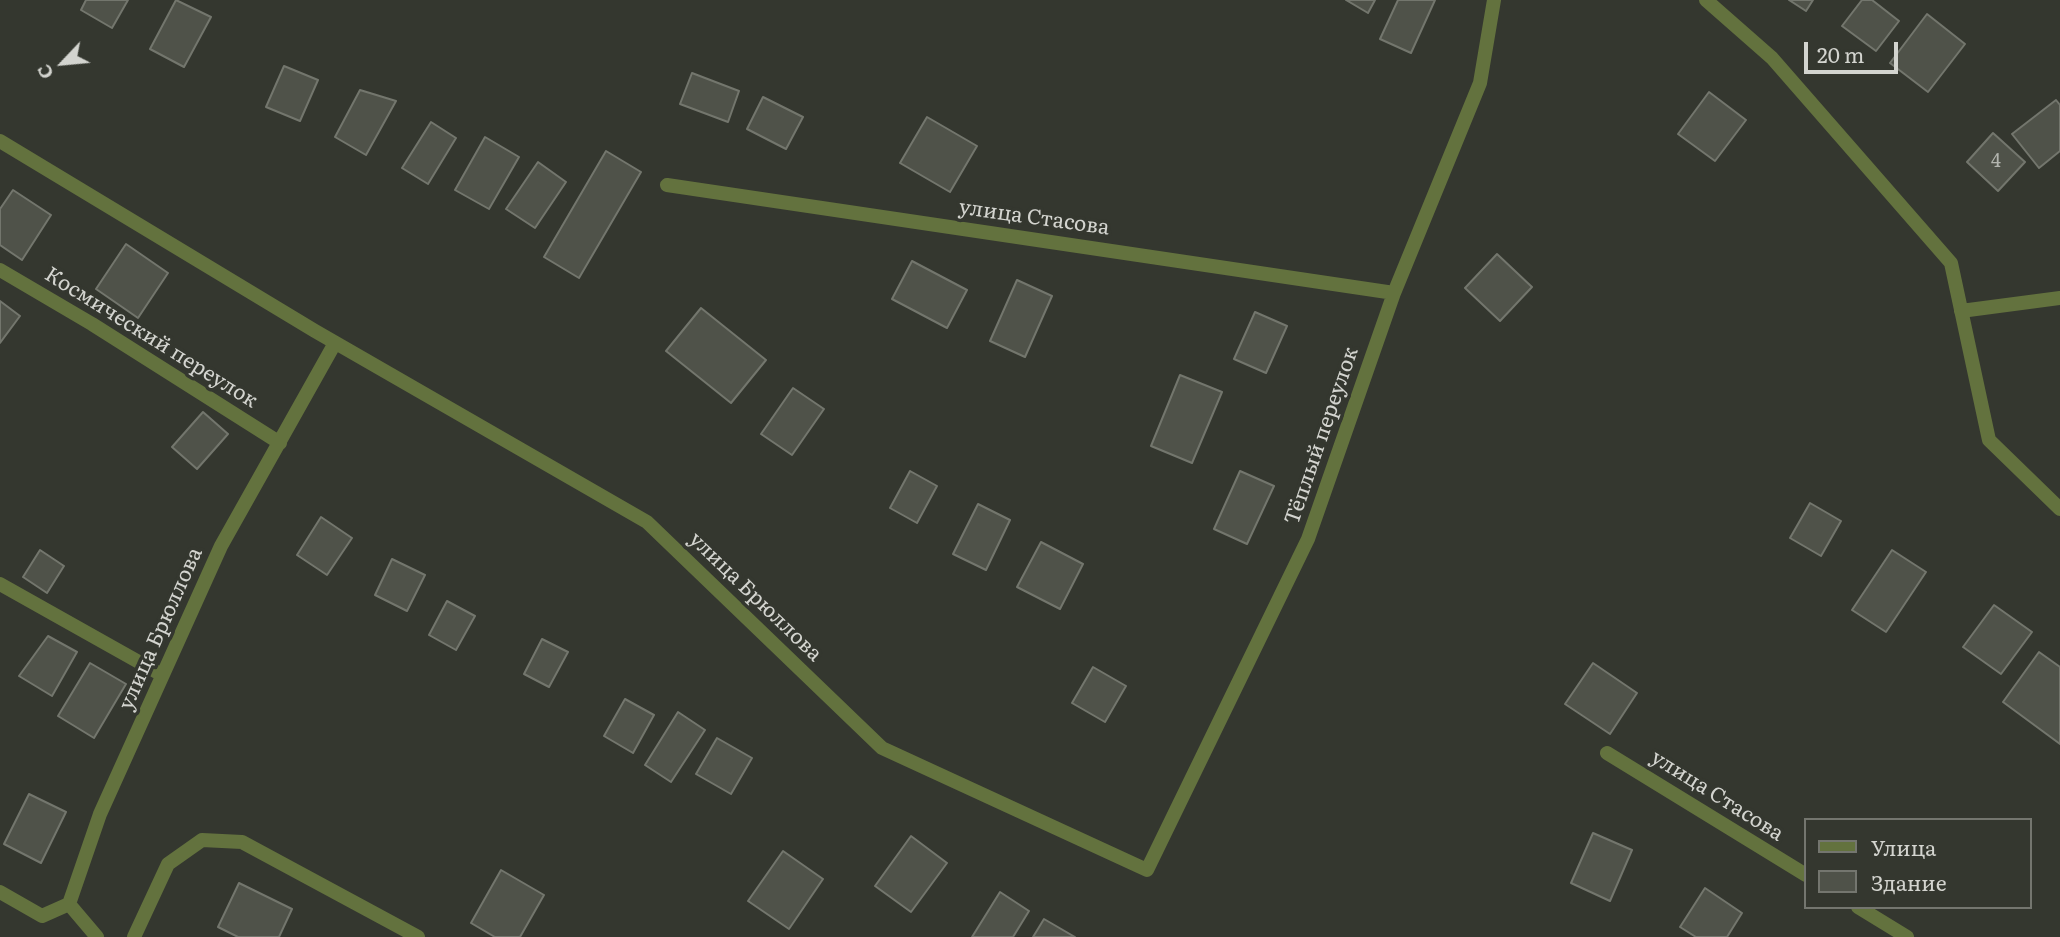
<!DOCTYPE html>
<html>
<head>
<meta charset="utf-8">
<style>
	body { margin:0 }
	#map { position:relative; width:2060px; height:937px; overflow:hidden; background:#34372f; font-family:Literata,serif }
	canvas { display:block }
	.legend { position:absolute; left:1804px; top:818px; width:228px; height:91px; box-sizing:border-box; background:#34372f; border:2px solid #74766f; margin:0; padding:9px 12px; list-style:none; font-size:21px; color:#d3d4cf }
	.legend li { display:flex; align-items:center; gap:14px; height:35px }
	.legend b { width:35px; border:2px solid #74766f }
	.north { position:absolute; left:28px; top:28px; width:70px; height:70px; -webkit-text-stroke:5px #34372f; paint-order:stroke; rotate:244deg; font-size:19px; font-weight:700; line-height:28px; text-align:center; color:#d3d4cf }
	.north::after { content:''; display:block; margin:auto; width:24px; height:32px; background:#d3d4cf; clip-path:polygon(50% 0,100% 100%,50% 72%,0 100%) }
	.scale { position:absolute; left:1804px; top:42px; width:94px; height:32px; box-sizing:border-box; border:4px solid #d3d4cf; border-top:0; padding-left:9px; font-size:21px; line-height:24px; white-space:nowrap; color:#d3d4cf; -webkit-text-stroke:5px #34372f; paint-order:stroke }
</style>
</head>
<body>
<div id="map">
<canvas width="2060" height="937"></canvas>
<ul class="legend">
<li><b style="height:9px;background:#63723e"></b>Улица</li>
<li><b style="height:19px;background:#4f5249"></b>Здание</li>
</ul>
<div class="north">С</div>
<div class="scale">20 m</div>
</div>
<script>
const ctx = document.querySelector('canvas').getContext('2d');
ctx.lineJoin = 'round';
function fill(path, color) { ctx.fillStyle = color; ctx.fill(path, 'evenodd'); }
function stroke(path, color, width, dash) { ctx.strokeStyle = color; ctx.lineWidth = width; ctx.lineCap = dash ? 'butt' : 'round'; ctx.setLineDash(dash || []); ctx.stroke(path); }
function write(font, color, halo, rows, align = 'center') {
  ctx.font = font + ' Literata,serif'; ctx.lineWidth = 7; ctx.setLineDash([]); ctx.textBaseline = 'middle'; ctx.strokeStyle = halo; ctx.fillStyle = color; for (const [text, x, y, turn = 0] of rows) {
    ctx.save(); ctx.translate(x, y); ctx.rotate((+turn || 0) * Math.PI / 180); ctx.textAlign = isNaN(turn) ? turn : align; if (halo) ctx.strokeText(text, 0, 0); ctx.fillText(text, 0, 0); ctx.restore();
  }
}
const building = new Path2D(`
	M86 0H128L112 28 81 10Z
	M176 0 211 17 184 67 150 49Z
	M1346 0H1375L1368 13Z
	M1398 0H1435L1411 53 1380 39Z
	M1789 0H1813L1806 11Z
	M1862 0H1872L1899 21 1876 51 1842 26Z
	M1927 14 1965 44 1928 92 1890 63Z
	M284 66 318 80 300 121 266 107Z
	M692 73 739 91 728 122 680 104Z
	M360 90 396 101 366 155 335 137Z
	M1709 92 1746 120 1715 161 1678 134Z
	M763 97 803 117 786 149 747 129Z
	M2056 100 2060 105V151L2039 168 2012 134Z
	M927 117 977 146 950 192 900 163Z
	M431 122 456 138 428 184 402 168Z
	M1993 133 2025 162 1998 191 1967 162Z
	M485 137 519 157 489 209 455 190Z
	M606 151 641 172 579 278 544 257Z
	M538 162 566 182 535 228 506 209Z
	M13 190 51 215 22 260 0 245V209Z
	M126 244 168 273 138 318 96 289Z
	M1497 254 1532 287 1500 321 1465 288Z
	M912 261 967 290 947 328 892 299Z
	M1017 280 1052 296 1025 357 990 341Z
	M0 301 20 316 0 343Z
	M701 308 766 360 731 403 666 351Z
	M1255 312 1287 326 1266 373 1234 359Z
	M1180 375 1222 392 1192 463 1151 446Z
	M793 388 824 409 792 455 761 434Z
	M203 412 228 434 197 469 172 447Z
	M910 471 937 486 917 523 890 508Z
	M1240 471 1274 486 1247 544 1214 529Z
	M1810 503 1841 521 1821 556 1790 538Z
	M978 504 1010 520 986 570 953 554Z
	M321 517 352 538 327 575 297 555Z
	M1041 542 1083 564 1060 609 1017 587Z
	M40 550 64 566 47 593 23 577Z
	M1892 550 1926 572 1886 632 1852 610Z
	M392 559 425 575 407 611 375 595Z
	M447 601 475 616 456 650 429 635Z
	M1994 605 2032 632 2001 674 1963 647Z
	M48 636 77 652 52 696 19 676Z
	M542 639 568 652 549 687 524 674Z
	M2039 652 2060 667V744L2003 702Z
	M90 663 126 684 94 738 58 716Z
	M1593 663 1637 693 1610 734 1565 704Z
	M1093 667 1126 686 1105 722 1072 703Z
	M625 699 654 715 633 753 604 736Z
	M678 712 705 730 671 782 645 765Z
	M717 738 752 758 731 794 696 774Z
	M29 794 66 812 41 863 4 844Z
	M1593 833 1632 850 1610 901 1571 883Z
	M911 836 947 863 911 912 875 886Z
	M783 851 823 879 789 929 748 901Z
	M501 870 544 895 520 937H495L471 923Z
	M239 883 292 909 279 937H238L218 927Z
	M1705 888 1742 913 1727 937H1696L1680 927Z
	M1000 892 1029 911 1013 937H972Z
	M1044 919 1075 937H1033Z`);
fill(building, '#4f5249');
stroke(building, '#73766d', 2);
stroke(new Path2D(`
	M1706 0 1772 58 1951 263 1989 440 2060 509
	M0 141 315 331 647 522 882 748 1147 870 1308 539 1394 293 1480 83 1494 0
	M667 185 1394 293
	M0 270 92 324 280 443
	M1961 311 2060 298
	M0 584 162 675
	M1607 753 1806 875
	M0 892 42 916 69 904
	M1858 907 1907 937
	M97 937 69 904 100 814 221 546 335 343
	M134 937 168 864 202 840 242 842 418 937`), '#63723e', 14);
write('18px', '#b2b4ae', null, [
	["4",1996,162]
]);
write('21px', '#d3d4cf', '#34372f', [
	["улица Стасова",1034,218,8],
	["Космический переулок",151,338,32],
	["Тёплый переулок",1322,436,-71],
	["улица Брюллова",755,597,44],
	["улица Брюллова",161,629,-66],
	["улица Стасова",1717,796,32]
]);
</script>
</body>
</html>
